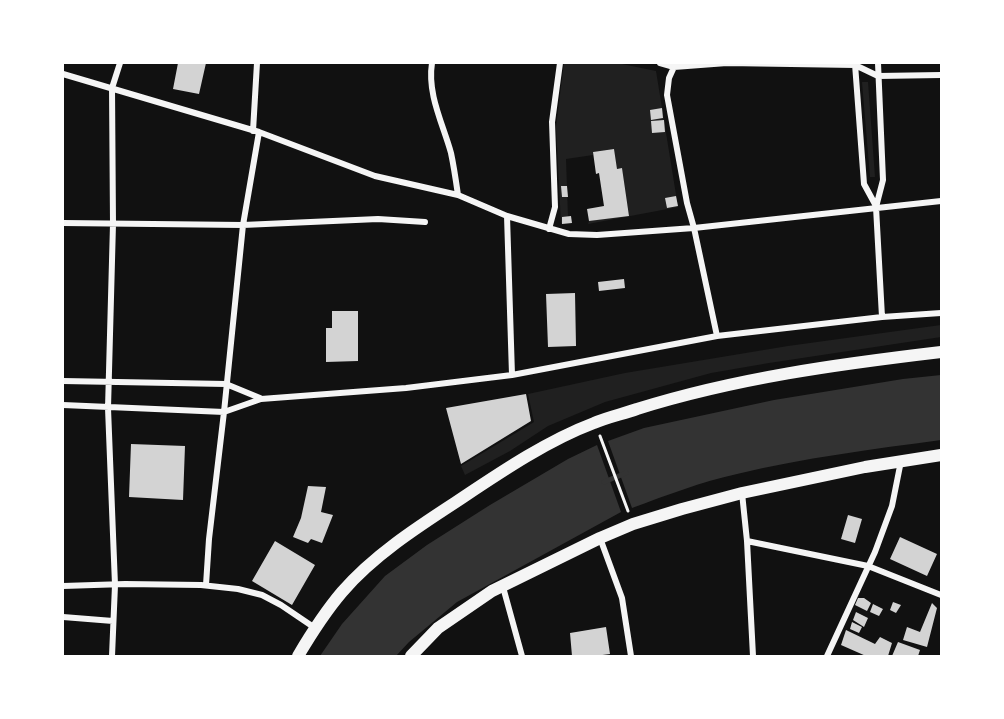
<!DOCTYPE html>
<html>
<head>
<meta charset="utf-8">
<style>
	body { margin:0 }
	#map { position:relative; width:1004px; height:719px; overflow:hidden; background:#111; font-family:"Space Grotesk",sans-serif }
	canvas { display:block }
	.frame { position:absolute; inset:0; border:64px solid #fff; pointer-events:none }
</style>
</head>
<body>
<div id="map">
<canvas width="1004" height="719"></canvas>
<div class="frame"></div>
</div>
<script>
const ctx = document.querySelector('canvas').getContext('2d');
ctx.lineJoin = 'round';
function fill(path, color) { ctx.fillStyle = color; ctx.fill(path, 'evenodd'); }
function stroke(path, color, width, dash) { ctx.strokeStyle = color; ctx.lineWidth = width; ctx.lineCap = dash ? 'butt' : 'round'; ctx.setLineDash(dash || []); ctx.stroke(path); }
fill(new Path2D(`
	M564 63H617L656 71 678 207 588 224 589 221 629 215 622 168 617 169 614 149 593 152V155L566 159 568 217 561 224 556 127Z
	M862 82H868L875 177H870Z
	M941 325V337L769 363 711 373 605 402 548 426 510 451 465 475 461 466 534 422 528 394 625 373 788 346Z`), '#202020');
fill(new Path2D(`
	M941 375V440C874 449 803 458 737 474 701 482 667 495 632 508L608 441 644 428 774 400 903 379Z
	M597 445 621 512 457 602 409 642 396 656H320L342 624 385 576 427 545 490 505 568 459Z`), '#333');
stroke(new Path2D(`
	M604 482 626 473`), '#333', 5);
fill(new Path2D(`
	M178 63H206L199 94 173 89Z
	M662 108 663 118 651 120 650 110Z
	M664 120 665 132 652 133 651 121Z
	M614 149 617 169 622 168 629 216 589 221 587 209 604 206 599 173 596 174 593 152Z
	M561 186H567L568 197H562Z
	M676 196 678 206 667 208 665 198Z
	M571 216 572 223 562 224V217Z
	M624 279 625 288 599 291 598 282Z
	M575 293 576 346 548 347 546 294Z
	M332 311H358V361L326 362V328H332Z
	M526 394 531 421 461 464 446 408Z
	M131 444 185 446 183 500 129 497Z
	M308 486 326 487 321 512 333 515 322 543 311 539 308 543 293 537 301 518Z
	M848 515 862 519 855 543 841 539Z
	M900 537 937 554 927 576 890 559Z
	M275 541 315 565 292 605 252 581Z
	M858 598H864L871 603 867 611 855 605Z
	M893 602 901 605 896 613 890 610Z
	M932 603 937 608 927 647 903 640 907 627 920 632Z
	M873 604 883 609 879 616 870 612Z
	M856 612 868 618 864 627 853 620Z
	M852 622 862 627 859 633 850 629Z
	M606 627 610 654 595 656H572L570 633Z
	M846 630 875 644 880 637 892 643 888 656H866L841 645Z
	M898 642 920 650 918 656H892Z`), '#d3d3d3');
stroke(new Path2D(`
	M600 436 628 511`), '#f5f5f5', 3);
stroke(new Path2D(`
	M432 63C427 94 443 124 451 153 454 167 456 181 458 195
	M660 63 674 67 727 63 855 65 878 76 941 75
	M878 63 883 180 876 207 882 317
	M855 64 864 184 876 206
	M674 67 669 78 667 95 687 203 694 228 717 336
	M63 74 259 132 375 176 458 195 507 216 569 234 597 235 694 228 941 201
	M253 131 257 63
	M507 216 512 375
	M63 223 243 225 378 219 425 222
	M549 229 555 207 552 122 560 63
	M63 381 226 384 260 398
	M63 405 224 412 261 399 406 388 512 375 717 336 882 317 941 313
	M742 493 747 541 753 656
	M600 538 622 598 631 656
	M747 541 868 566 941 595
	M206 585 209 539 224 412 243 225 259 132
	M63 586 125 584 201 585 238 589 262 595 281 605 315 628
	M503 587 522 656
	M63 617 113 621
	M112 656 115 585 108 408 113 224 112 88 120 63
	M827 656 875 552 892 506 901 461`), '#f5f5f5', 6);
stroke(new Path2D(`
	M298 656C311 634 325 612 342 592 373 556 416 528 456 502 498 474 546 441 594 423 608 417 623 414 637 409 736 378 839 364 941 352
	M411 656 438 628 492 591 600 538 633 524 682 509 742 493 865 467 941 455`), '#f5f5f5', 12);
</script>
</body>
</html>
